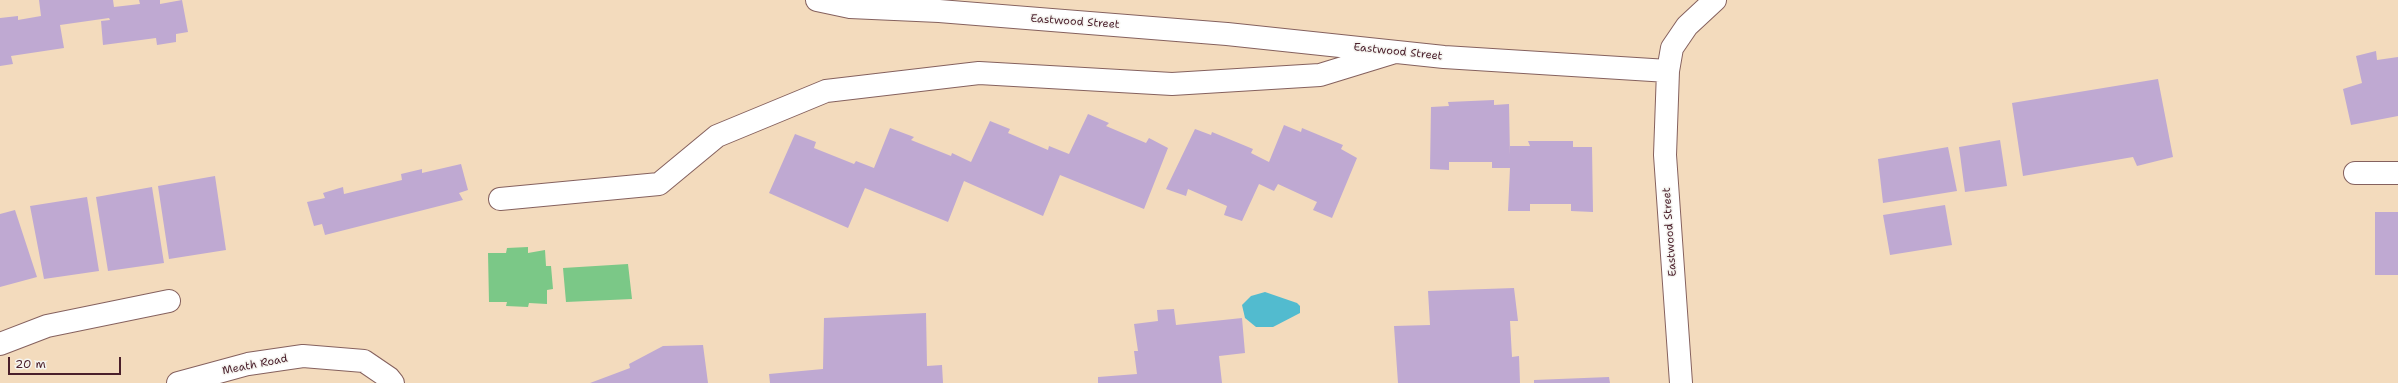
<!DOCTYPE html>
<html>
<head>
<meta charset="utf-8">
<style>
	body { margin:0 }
	#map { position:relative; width:2398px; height:383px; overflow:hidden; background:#f3dbbd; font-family:"Shantell Sans",sans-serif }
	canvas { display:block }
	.scale { position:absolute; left:8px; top:357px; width:113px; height:18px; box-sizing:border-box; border:2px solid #4a1f2b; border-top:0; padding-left:5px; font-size:12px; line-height:14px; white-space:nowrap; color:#4a1f2b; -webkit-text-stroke:3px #f6f6f2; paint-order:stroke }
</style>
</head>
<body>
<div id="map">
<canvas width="2398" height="383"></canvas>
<div class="scale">20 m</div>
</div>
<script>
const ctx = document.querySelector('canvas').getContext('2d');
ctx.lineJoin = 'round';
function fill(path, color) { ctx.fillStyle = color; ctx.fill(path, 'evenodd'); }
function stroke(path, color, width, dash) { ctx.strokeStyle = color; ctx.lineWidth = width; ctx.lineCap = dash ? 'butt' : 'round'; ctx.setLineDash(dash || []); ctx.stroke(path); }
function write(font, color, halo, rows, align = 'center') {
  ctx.font = font + ' "Shantell Sans",sans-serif'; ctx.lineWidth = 3; ctx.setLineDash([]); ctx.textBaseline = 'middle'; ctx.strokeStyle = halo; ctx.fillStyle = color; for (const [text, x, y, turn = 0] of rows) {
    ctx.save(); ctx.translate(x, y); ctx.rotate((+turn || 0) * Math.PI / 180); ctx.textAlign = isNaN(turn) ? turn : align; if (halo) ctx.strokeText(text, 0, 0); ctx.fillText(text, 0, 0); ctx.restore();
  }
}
fill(new Path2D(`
	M528 247V253L545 250 546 266H551L553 289 547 290V304L529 303 528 307 506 306 507 302H489L488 253H506L507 248Z
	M628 264 632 299 566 302 563 268Z`), '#7bc887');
fill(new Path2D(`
	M1265 292 1297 303 1300 306V313L1273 327H1256L1245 318 1242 305 1251 296Z`), '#52bbcf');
fill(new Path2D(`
	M39 0H113L114 7 140 4 139 0H160V4L182 0 188 32 176 34V42L157 45 156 38 103 45 101 21 110 20 109 18 60 25 64 48 11 56 13 64 0 66V18L18 16V20L41 16Z
	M2376 51 2377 60 2398 57V116L2351 125 2343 89 2362 83 2356 56Z
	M2158 79 2173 157 2137 166 2133 157 2023 176 2012 103Z
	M1494 100V105L1509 104 1510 155V146H1530L1528 141H1573V147H1592L1593 212 1571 211V204H1530V211H1508L1510 168H1492V162H1449V170L1430 169 1431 107 1449 106 1448 102Z
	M1088 114 1109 123 1106 126 1146 143 1149 138 1168 148 1144 209 1060 175 1043 216 964 181 948 222 865 188 848 228 769 193 795 134 816 142 814 148 854 164 856 161 874 168 890 128 914 137 911 140 951 156 952 153 971 162 990 121 1010 129 1008 133 1048 150 1049 146 1069 154Z
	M1284 125 1301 132 1302 128 1343 145 1341 149 1357 158 1332 218 1313 210 1317 202 1278 184 1274 191 1259 184 1242 221 1224 215 1227 206 1188 189 1186 196 1166 189 1195 129 1211 135 1212 132 1253 149 1251 153 1269 162Z
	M2000 140 2007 186 1965 192 1959 147Z
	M1948 147 1957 191 1883 203 1878 159Z
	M461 164 468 190 459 193 463 200 325 235 322 224 314 226 307 202 325 198 323 193 343 187 344 194 402 180 401 174 422 169V173Z
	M215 176 226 250 169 259 158 186Z
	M152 187 164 263 108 271 96 197Z
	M87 197 99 271 44 279 30 206Z
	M1945 205 1952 245 1890 255 1883 215Z
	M15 210 37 277 0 287V214Z
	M2375 212H2398V275H2375Z
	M1514 288 1518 321H1510L1512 357 1519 356 1520 383H1398L1394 326 1430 325 1428 291Z
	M1174 309 1176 325 1242 318 1245 353 1219 356 1222 383H1098V377L1137 374 1134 351H1138L1134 324 1158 321 1157 310Z
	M926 313 927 366 942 365 943 383H770L769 374 823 369 824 318Z
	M703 345 708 383H590L630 368 629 364 663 346Z
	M1609 377 1610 383H1534V380Z`), '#bfa9d2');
const minor = new Path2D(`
	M817 0 850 7 939 11 1227 34 1444 57 1668 71
	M2355 173H2398
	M500 199 659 184 717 136 826 91 979 73 1172 84 1320 75 1395 52
	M0 344 47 326 169 301
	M178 383 248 364 303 356 364 361 389 378 393 383
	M1681 383 1665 155 1668 71 1672 48 1687 26 1715 0`);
stroke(minor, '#85615e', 24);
stroke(minor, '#fff', 22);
write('11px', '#4a1f2b', '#f6f6f2', [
	["Eastwood Street",1075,22,4],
	["Eastwood Street",1398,52,6],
	["Eastwood Street",1670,232,-94],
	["Meath Road",255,365,-11]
]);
</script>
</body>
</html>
